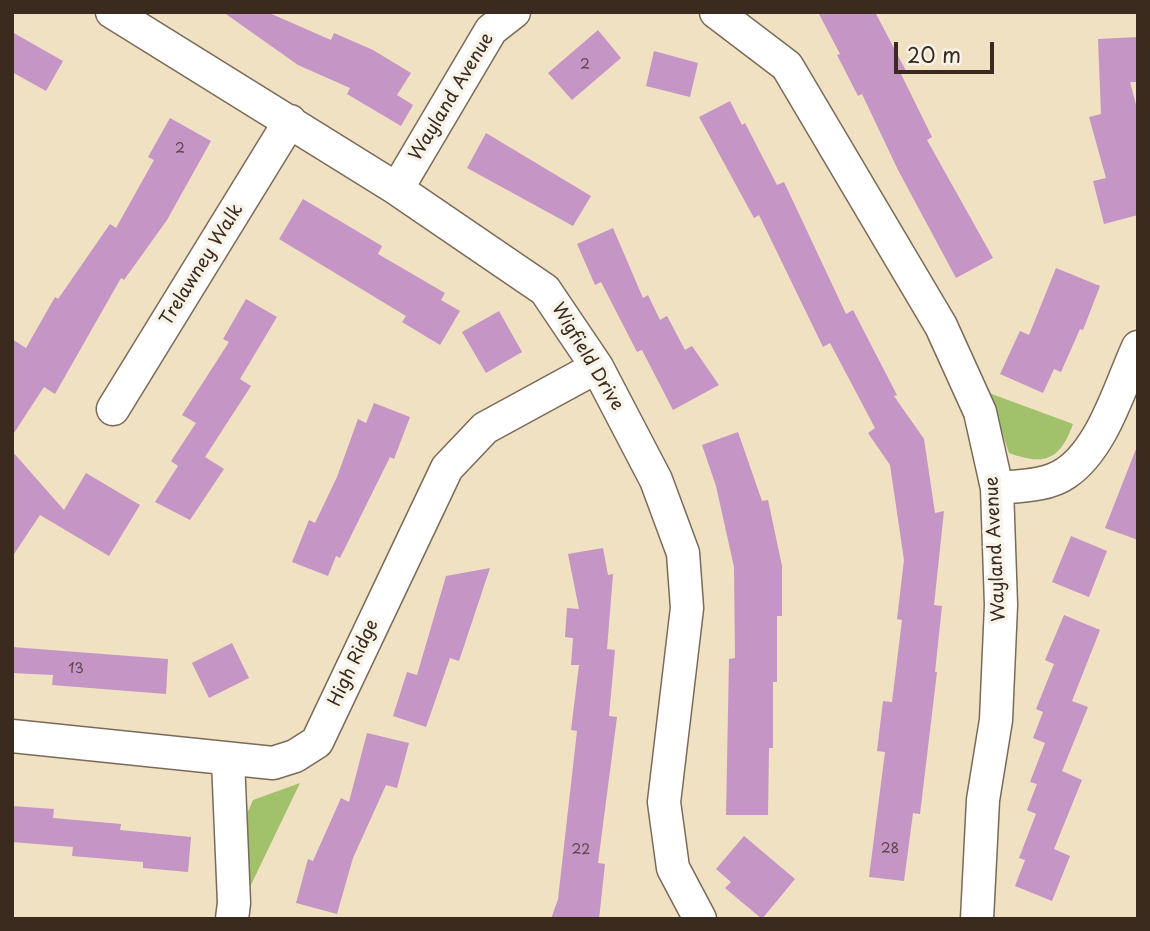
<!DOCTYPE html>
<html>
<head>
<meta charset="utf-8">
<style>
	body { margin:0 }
	#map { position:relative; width:1150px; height:931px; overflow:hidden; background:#f0e1c3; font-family:"Playpen Sans",sans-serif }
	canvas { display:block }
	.frame { position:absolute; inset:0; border:14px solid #3b2a1e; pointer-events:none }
	.scale { position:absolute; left:894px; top:42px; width:100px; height:32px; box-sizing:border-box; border:4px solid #3b2a1e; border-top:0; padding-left:9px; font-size:21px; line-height:24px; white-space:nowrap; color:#3b2a1e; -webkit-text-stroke:5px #f7f3e8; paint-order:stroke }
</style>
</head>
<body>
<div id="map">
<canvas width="1150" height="931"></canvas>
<div class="frame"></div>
<div class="scale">20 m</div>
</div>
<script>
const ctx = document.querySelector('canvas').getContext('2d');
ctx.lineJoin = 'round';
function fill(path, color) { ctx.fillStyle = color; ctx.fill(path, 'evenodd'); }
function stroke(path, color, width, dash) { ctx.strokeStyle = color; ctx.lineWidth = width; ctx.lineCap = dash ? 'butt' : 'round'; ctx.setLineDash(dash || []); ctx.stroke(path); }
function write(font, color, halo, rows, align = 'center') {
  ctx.font = font + ' "Playpen Sans",sans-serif'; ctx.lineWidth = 7; ctx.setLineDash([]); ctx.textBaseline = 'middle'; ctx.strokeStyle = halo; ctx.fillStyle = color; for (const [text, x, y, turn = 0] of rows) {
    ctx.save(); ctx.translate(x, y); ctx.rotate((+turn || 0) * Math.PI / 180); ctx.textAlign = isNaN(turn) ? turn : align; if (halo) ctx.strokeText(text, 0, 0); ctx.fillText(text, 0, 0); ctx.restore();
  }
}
fill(new Path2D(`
	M989 393 1073 424C1060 460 1045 466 1009 453Z
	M300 783 249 889 243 823 253 800Z`), '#a1c26b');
fill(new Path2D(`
	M223 12H267L331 40 334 33 373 50 411 73 397 95 413 105 401 126 347 94 350 88 298 65Z
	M818 12H875L906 71 901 74 932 137 927 140 993 258 956 278 898 170 862 94 858 96 837 55 840 54Z
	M598 30 621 58 572 100 548 73Z
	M12 32 63 61 46 91 12 72Z
	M1138 37V82H1130L1138 112V215L1104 224 1093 181 1106 178 1089 117 1101 114 1098 39Z
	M654 51 698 63 690 97 646 86Z
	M730 101 742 125 745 123 777 185 784 182 846 314 853 310 897 395 894 396 924 439 935 513 944 511 934 605 942 606 935 672H937L920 814 913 813 904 881 869 877 885 752 877 751 883 701 892 702 902 620 897 619 904 560 890 465 868 433 875 428 830 343 823 347 759 215 754 218 699 117Z
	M170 118 211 141 167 220 124 280 121 278 55 394 44 387 12 436V339L26 348 55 297 58 299 110 224 116 228 154 160 148 157Z
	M486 133 591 196 573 226 467 168Z
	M303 199 382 246 378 254 445 293 441 300 460 311 440 345 402 322 406 316 279 239Z
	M613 228 643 298 648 295 660 320 667 316 685 350 692 346 719 385 673 410 642 350 637 352 601 282 595 285 577 244Z
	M1056 268 1100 286 1083 330 1080 329 1061 372 1054 369 1043 393 1000 374 1020 331 1029 335Z
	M246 299 277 317 240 379 251 386 205 457 224 469 190 520 155 502 178 466 171 461 196 423 182 415 229 342 223 339Z
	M499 311 522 352 486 373 462 332Z
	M374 403 410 417 394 459 390 457 340 558 336 556 328 576 292 562 309 520 315 523 337 477 358 419 366 423Z
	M738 432 762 501 768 500 782 566V616H777V682H773V748H769L768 815H726L729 659 735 658 734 567 716 486 702 445Z
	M1136 449H1138V540L1105 528Z
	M12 451 64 510 86 473 140 505 109 556 40 515 12 557Z
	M1071 536 1107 551 1089 597 1052 582Z
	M603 548 608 575 613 574 607 649 615 650 609 716 617 717 598 863 605 864 599 919H551L558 899 577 731 571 730 579 665H571L573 638 565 637 567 608 579 609 568 554Z
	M490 568 459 661 450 658 426 727 393 716 407 672 417 675 446 576Z
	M1064 615 1100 630 1072 701 1088 707 1062 771 1082 780 1054 849 1070 856 1052 901 1015 886 1025 860 1019 858 1036 814 1027 810 1037 784 1030 782 1045 743 1033 738 1043 712 1036 709 1054 664 1045 660Z
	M232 643 249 678 209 698 192 663Z
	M12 647 168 659 166 694 52 685 53 675 12 673Z
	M367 733 409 743 397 788 386 785 353 858 337 914 296 903 308 859 313 861 341 798 349 802Z
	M12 806 54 809 53 818 121 824 120 830 191 837 188 872 143 868V862L72 856 73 847 12 842Z
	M744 836 795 879 762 919 725 888 731 882 716 869Z`), '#c495c5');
const minor = new Path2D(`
	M112 12 397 189 545 290 597 367 656 480 683 553 687 608 664 802 673 868 700 919
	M716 12 787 66 941 326 980 412 997 488 1001 605 996 720 983 800 977 919
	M397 189 491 30 514 12
	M113 409 290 121
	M997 488C1019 486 1048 486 1066 473 1103 448 1120 386 1138 347
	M12 736 273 763 295 756 317 742 447 468 485 428 597 367
	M228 760 234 903 232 919`);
stroke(minor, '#7a6a58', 35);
stroke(minor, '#fff', 32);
write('14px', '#5d4548', null, [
	["2",585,65],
	["2",180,149],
	["13",76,669],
	["28",890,849],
	["22",581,850]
]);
write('18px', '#3b2a1e', '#f7f3e8', [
	["Wayland Avenue",452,97,-59],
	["Trelawney Walk",202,265,-58],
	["Wigfield Drive",587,357,59],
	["Wayland Avenue",996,549,-93],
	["High Ridge",354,663,-65]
]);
</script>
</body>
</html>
